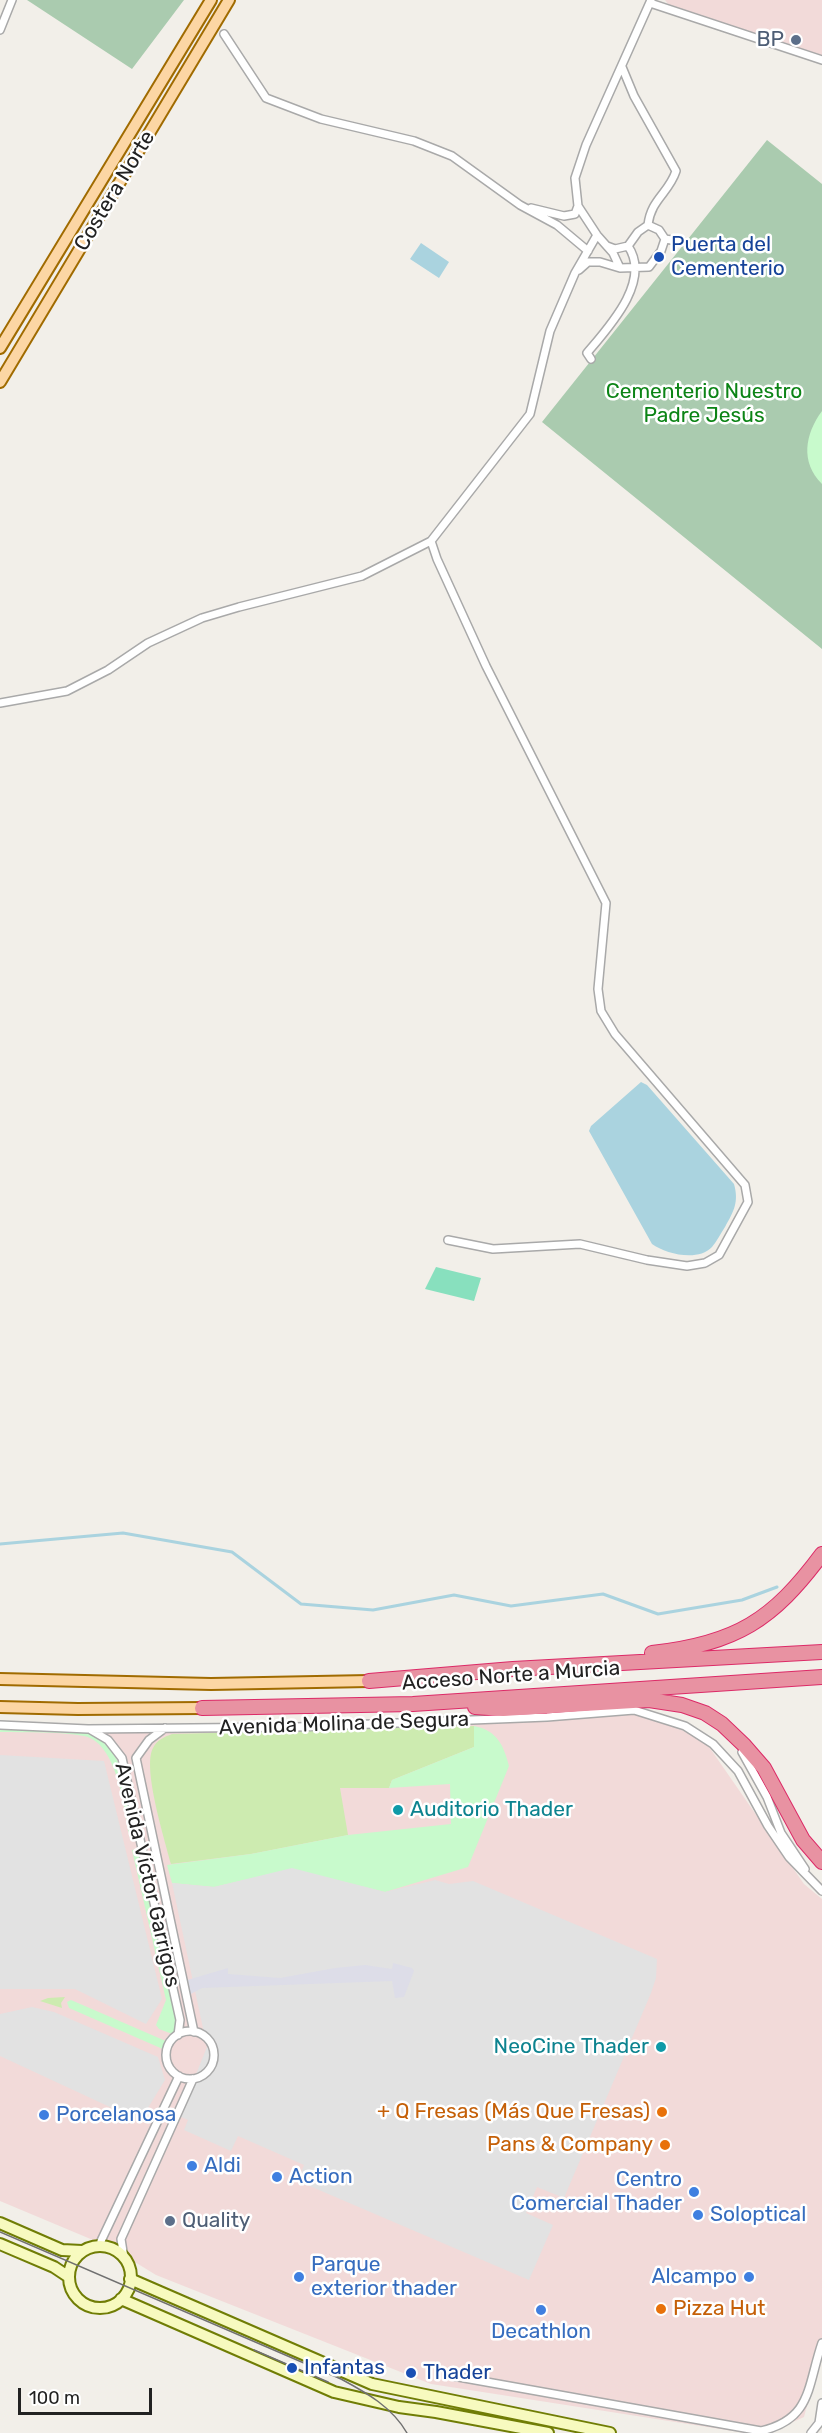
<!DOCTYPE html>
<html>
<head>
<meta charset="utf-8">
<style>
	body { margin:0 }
	#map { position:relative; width:822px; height:2433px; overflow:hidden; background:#f2efe9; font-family:Rubik,sans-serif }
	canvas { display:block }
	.scale { position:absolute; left:18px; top:2388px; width:134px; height:27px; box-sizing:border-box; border:3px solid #222; border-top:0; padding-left:8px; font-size:18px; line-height:21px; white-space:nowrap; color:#222; -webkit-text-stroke:4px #fff; paint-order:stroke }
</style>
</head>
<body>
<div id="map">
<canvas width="822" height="2433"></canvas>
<div class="scale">100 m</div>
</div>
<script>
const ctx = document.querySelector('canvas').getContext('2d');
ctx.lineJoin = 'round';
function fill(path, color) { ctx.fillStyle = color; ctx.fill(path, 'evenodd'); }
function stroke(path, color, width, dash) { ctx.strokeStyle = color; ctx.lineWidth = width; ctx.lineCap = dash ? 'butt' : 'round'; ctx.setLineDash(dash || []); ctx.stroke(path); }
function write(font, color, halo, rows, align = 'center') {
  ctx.font = font + ' Rubik,sans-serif'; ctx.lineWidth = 5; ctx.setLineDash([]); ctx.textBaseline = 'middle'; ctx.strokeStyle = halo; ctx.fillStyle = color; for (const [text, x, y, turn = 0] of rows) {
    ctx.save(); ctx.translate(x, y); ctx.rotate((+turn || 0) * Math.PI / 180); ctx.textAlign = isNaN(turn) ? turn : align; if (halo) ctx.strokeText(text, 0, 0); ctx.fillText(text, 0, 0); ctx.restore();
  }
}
fill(new Path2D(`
	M665 0H822V56L671 8Z
	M632 1707 705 1741 804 1884 822 1899V2349L804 2417 768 2433H746L431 2384 156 2275 112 2248 0 2201V1721L126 1727 391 1721Z`), '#f2dad9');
fill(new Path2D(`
	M474 1726V1747L392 1780 389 1788H340L348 1835 251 1854 171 1864C165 1840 142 1768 153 1748 157 1740 164 1737 172 1734Z
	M65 1997 61 2003 62 2008 40 2001 48 1998Z`), '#cdebb0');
fill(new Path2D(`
	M27 0H184L132 69Z
	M767 140 822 184V649L542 422Z`), '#aacbaf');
fill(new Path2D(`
	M822 411V484C800 462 805 434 822 411Z
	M474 1726C497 1730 504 1746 509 1766L468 1867 385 1892 292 1869 214 1887 172 1883 167 1865 251 1854 348 1835 451 1824 450 1784 389 1788 392 1780 474 1747Z
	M0 1728C20 1729 76 1726 92 1734 105 1741 116 1755 121 1769 128 1790 131 1814 136 1836L134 1839 130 1838C124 1810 118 1743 84 1736 59 1731 26 1733 0 1732Z
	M139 1849 177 2024 175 2035 159 2029 156 2025 166 2000 132 1850Z
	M71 2000 168 2042 165 2050 69 2008 67 2002Z`), '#c8facc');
fill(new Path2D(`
	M436 1267 481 1278 474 1301 425 1289Z`), '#88e0be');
fill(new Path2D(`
	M0 1755 104 1761 162 1999 146 2024 75 1989H0Z
	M292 1868 385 1892 435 1880 449 1884 473 1881 657 1959 656 1978 651 1993 564 2198 537 2187 526 2213 553 2225 529 2280 298 2181 304 2165 238 2136 231 2151 184 2130 188 2120 179 2116 207 2047 172 1883 214 1887Z
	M32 2007 54 2012 158 2057 165 2080 140 2121 0 2056V2014Z`), '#e2e2e2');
fill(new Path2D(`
	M393 1963 412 1968 414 1971 404 1997 395 1998 392 1981 202 1988 187 1996 184 1981 228 1968V1974L280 1978 335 1968 365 1965 392 1969Z`), '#dddde8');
fill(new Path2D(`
	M421 243 449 262 439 278 410 259Z
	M641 1082 647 1085 734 1184C739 1202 734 1211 725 1227 721 1233 717 1241 712 1247 698 1262 666 1254 652 1244L589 1131 591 1126Z`), '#aad3df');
stroke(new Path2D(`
	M0 1544 123 1533 232 1552 301 1604 373 1610 454 1595 511 1606 603 1594 658 1614 742 1600 777 1587`), '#aad3df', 3);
const street = new Path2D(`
	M651 0 586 145 575 178 578 206 597 235 613 253 620 268 649 267 661 251 665 239
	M650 3 822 60
	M0 30 12 0
	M224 34 266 98 321 119 414 141 452 156 520 205 557 225 588 251
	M531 208 564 216 575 214 578 206
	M648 225 659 230 665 239 684 242
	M607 246 615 249 628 246
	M579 270 588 262H600L620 268
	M591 359 587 353C609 327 652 281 628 246L638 232 648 225C651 199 669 193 676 171L634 96 622 67
	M431 541 437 559 486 666 606 903 598 989 601 1011 615 1034 745 1185 748 1202 719 1255 705 1263 687 1266 647 1260 580 1244 493 1249 448 1240
	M0 703 67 691 108 670 148 643 202 618 239 607 362 576 431 541 530 414 550 331 575 273 597 235
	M0 1725 88 1729 297 1727 547 1717 634 1710 685 1726 713 1744 738 1771 768 1826 789 1857 822 1891
	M165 1728 149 1740 136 1758 194 2032
	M91 1730 108 1740 122 1758 180 2020 178 2035
	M742 1752 767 1797 781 1833 805 1869
	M166 2055a24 24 0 1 1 48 0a24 24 0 1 1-48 0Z
	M102 2246 101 2241 179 2076
	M124 2258 121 2239 193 2079
	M453 2376 761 2431C812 2419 807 2387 822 2343
	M811 2433 819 2423 822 2403`);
const secondary = new Path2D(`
	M0 2223 62 2250 82 2251
	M0 2244 54 2267 69 2277
	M69 2277a31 31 0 1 1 62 0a31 31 0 1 1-62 0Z
	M130 2279 372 2384 610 2433
	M121 2299 334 2392 399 2407 436 2412 548 2433`);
const primary = new Path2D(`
	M0 348 211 0
	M0 382 229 0
	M0 1679 211 1684 369 1681
	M0 1707 78 1709 202 1708`);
const highway = new Path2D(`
	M652 1653C736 1644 773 1620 822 1554
	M369 1681 513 1669 822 1652
	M475 1707 503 1709 649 1700 682 1705 705 1713 722 1724 744 1745 764 1768 803 1840 822 1862
	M202 1708 413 1704 822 1677`);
stroke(street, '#a9a9a9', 10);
stroke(secondary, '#707d05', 14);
stroke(primary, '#a06b00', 14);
stroke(highway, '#dc2a67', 16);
stroke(street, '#fff', 7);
stroke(secondary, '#f7fabf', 10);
stroke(primary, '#fcd6a4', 10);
stroke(highway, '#e892a2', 14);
stroke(new Path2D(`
	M0 2232 341 2379C367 2393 392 2407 407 2433
	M254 2350 328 2382`), '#707070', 1.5);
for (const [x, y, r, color] of [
	[796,40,6,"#5c6f8a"],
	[659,257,6,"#1a4fb4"],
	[398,1810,6,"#0f9aa8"],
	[661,2047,6,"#0f9aa8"],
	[662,2112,6,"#e8710a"],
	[44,2115,6,"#3f7fe0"],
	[665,2145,6,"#e8710a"],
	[192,2166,6,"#3f7fe0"],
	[277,2177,6,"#3f7fe0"],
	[694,2192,6,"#3f7fe0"],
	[698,2215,6,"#3f7fe0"],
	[170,2221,6,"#5c6f8a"],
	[299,2277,6,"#3f7fe0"],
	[749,2277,6,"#3f7fe0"],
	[661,2309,6,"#e8710a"],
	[541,2310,6,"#3f7fe0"],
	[292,2368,6,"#1a4fb4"],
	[411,2373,6,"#1a4fb4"]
]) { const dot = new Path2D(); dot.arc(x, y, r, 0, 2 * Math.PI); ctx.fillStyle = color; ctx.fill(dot); stroke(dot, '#fff', 2); }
write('21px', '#4e5e75', '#fff', [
	["BP",784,40],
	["Quality",182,2221,"left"]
], 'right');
write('21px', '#222', '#fff', [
	["Costera Norte",115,191,-59],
	["Acceso Norte a Murcia",511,1676,-4],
	["Avenida Molina de Segura",344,1724,-2],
	["Avenida Víctor Garrigos",147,1875,77]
]);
write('21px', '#164399', '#fff', [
	["Puerta del",671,245],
	["Cementerio",671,269],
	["Infantas",304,2368],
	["Thader",423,2373]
], 'left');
write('21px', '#0c8416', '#fff', [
	["Cementerio Nuestro",704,392],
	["Padre Jesús",704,416]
]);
write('21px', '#0d838f', '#fff', [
	["Auditorio Thader",410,1810],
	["NeoCine Thader",649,2047,"right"]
], 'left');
write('21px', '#c56008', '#fff', [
	["+ Q Fresas (Más Que Fresas)",650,2112],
	["Pans & Company",653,2145],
	["Pizza Hut",673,2309,"left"]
], 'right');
write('21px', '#366cbe', '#fff', [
	["Porcelanosa",56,2115],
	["Aldi",204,2166],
	["Action",289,2177],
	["Centro",682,2180,"right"],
	["Comercial Thader",682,2204,"right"],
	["Soloptical",710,2215],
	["Parque",311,2265],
	["exterior thader",311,2289],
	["Alcampo",737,2277,"right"],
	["Decathlon",541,2332,"center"]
], 'left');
</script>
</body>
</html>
